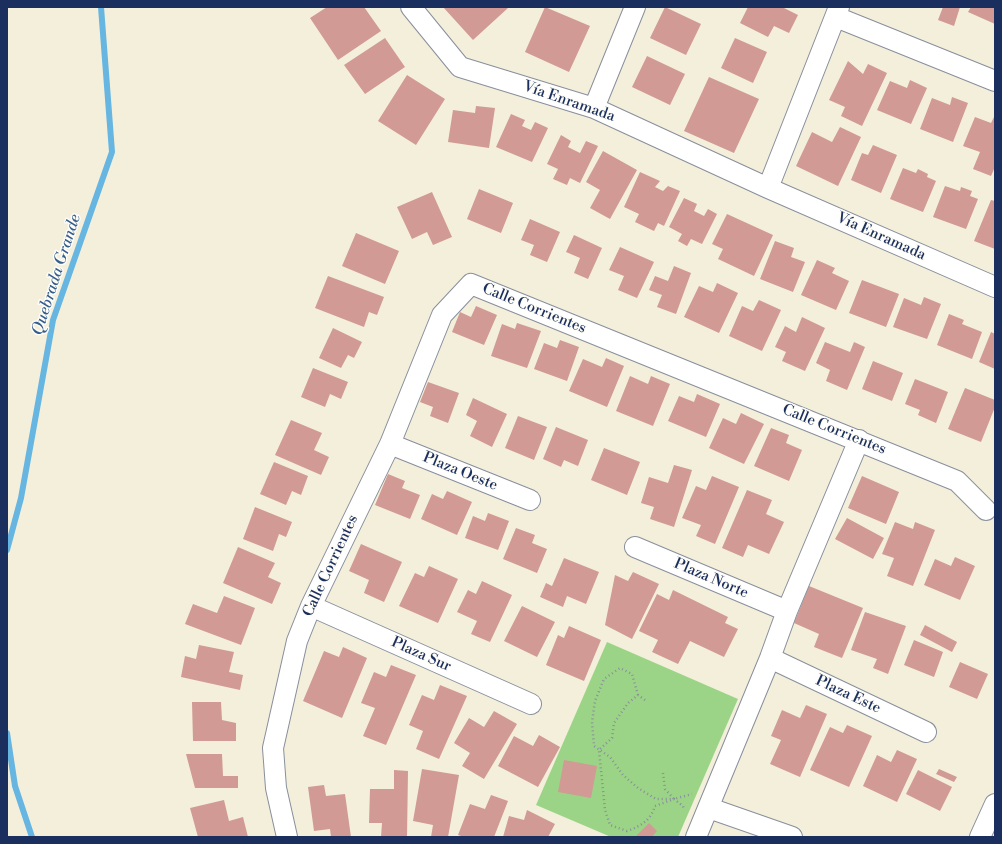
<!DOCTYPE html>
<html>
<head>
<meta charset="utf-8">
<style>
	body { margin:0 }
	#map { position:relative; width:1002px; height:844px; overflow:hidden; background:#f4efdb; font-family:"Libre Bodoni",serif }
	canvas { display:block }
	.frame { position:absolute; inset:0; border:8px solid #1b2f5e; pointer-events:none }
</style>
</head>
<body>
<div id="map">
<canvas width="1002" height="844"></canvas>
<div class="frame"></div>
</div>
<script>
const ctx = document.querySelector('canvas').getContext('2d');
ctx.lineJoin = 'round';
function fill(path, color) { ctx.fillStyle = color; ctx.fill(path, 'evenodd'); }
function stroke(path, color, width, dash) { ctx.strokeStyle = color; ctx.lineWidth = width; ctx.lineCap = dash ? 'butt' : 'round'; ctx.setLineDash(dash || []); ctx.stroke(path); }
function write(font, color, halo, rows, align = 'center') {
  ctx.font = font + ' "Libre Bodoni",serif'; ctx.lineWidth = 3; ctx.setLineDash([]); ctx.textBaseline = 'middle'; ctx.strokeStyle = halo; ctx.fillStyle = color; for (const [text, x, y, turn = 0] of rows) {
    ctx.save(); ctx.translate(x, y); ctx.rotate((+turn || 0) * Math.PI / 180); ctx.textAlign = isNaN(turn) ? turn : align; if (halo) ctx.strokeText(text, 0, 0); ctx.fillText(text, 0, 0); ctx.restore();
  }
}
fill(new Path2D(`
	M607 642 738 699 678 837H611L536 805Z`), '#9cd487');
stroke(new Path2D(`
	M7 550 21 498 53 320 112 152 101 7
	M7 733 15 786 32 837`), '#67b5e1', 6);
fill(new Path2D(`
	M327 7H364L381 31 338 60 310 18Z
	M443 7H508V8L473 40Z
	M545 7 590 26 569 72 525 52Z
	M665 7 701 24 686 55 650 38Z
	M748 7H782L798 15 789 33 774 26 768 37 740 23Z
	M943 7H960L954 26 938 20Z
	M971 7H995V24L968 12Z
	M385 38 405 67 365 94 344 65Z
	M735 38 767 52 753 83 721 68Z
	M647 56 685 74 670 105 632 87Z
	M848 61 863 74 868 64 887 73 862 126 841 116 845 107 829 100Z
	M407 75 445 99 416 145 378 121Z
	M709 77 759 99 734 153 684 131Z
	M910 80 927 88 911 124 877 110 890 81 907 88Z
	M952 97 968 103 953 142 920 129 932 98 950 105Z
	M476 106 495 108 489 148 448 142 453 110 475 113Z
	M511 114 525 120 522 126 531 130 535 122 548 128 532 162 496 147Z
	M995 115V167L991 176 973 169 980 152 963 146 975 117 991 123Z
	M840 127 861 137 838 186 796 166 812 132 832 142Z
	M561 135 571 141 568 147 580 153 586 141 598 146 580 183 570 178 567 185 553 179 558 169 547 164Z
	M873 145 897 155 881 193 851 180 862 153 868 155Z
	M603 151 637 170 610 219 590 208 600 190 586 182Z
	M903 168 916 173 918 169 928 174 927 177 936 181 923 212 890 199Z
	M640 172 660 181 655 187 663 191 668 186 680 191 664 226 658 223 654 231 635 222 639 214 624 207Z
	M945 186 960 191 961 187 972 191 970 196 978 199 966 229 933 217Z
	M479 189 513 203 501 233 467 219Z
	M432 192 452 237 433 245 427 232 412 239 397 207Z
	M684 198 697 204 694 211 704 216 708 209 717 214 702 244 691 239 687 246 678 241 682 234 669 227Z
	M991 200 995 201V249L974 241Z
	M727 214 773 235 754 276 718 259 723 249 712 244Z
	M530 219 560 232 547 262 530 255 534 245 521 240Z
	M356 233 399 251 385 284 342 266Z
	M574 235 602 248 588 279 574 273 580 258 566 252Z
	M775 241 794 248 791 257 805 262 793 292 760 279Z
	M620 247 654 262 637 298 618 290 624 276 609 270Z
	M817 260 835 268 832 273 849 281 836 310 801 295Z
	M674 266 691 273 676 314 657 307 662 295 649 290 655 276 668 281Z
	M328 276 384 297 377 315 369 312 364 327 315 308Z
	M862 280 899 294 886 327 849 313Z
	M717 283 738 293 719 333 684 317 699 286 713 292Z
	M924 297 941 304 927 339 893 327 904 298 921 305Z
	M759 300 781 310 762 351 729 336 742 306 753 311Z
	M476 306 497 315 484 345 452 332 460 312 471 317Z
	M949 314 964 320 962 324 982 332 972 359 937 345Z
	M802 317 825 328 805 371 782 361 786 352 775 347 785 326 796 332Z
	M517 323 541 331 527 368 491 356 502 324 515 329Z
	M333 328 362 342 354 358 348 355 341 368 319 358Z
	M991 332 995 334V369L979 362Z
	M560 340 579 347 567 381 534 369 544 343 557 348Z
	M825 342 850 352 854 342 865 347 847 390 826 381 830 370 816 363Z
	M606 358 624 366 607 407 569 391 583 359 602 367Z
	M873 361 903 373 892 401 862 389Z
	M313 368 348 382 341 399 330 394 325 407 301 397Z
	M630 376 648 384 651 376 670 384 653 426 616 411Z
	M915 379 948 392 936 423 918 415 920 410 905 404Z
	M428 382 459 393 448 423 430 416 433 407 420 402Z
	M965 388 995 400V407L981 442 948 429Z
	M697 394 720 404 706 437 668 421 679 396 694 402Z
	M473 398 507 414 492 447 470 436 477 421 466 415Z
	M741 413 764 424 744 464 709 448 723 418 736 424Z
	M518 416 547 427 534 460 505 448Z
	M291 420 322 433 314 450 329 457 321 475 275 455Z
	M556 427 588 440 578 466 564 460 561 467 543 459Z
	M771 428 789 435 786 443 802 450 789 481 754 466Z
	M604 448 640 462 627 495 591 480Z
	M274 462 308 476 301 495 292 491 286 505 260 494Z
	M674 465 692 470 674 527 650 519 654 507 641 503 649 477 668 483Z
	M388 474 405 481 402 488 420 495 410 519 375 505Z
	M712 476 739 487 715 544 696 536 701 525 682 518 696 486 706 490Z
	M862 476 899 492 886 524 848 508Z
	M747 490 772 500 766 514 784 522 769 554 748 545 743 557 722 548Z
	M447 491 472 502 457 535 421 519 432 494 443 499Z
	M255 507 292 522 286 537 279 534 273 551 243 539Z
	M488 513 509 521 498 550 465 538 473 516 485 521Z
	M847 518 884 538 873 559 835 539Z
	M895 522 913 529 915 522 935 530 913 586 887 576 894 558 882 554Z
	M516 528 535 535 532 543 547 549 537 573 503 559Z
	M361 544 402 562 384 602 364 593 369 580 349 571Z
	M238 547 275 563 268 577 281 583 272 604 223 583Z
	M955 557 975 566 960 600 924 585 935 559 951 566Z
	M564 558 599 572 586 604 567 596 563 607 540 597 546 583 552 586Z
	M429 566 458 579 438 623 399 606 415 573 424 577Z
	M633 572 659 584 632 639 605 625 615 575 628 581Z
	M482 581 512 595 490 642 471 634 477 621 457 612 468 590 476 594Z
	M809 586 863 608 842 658 814 647 819 634 794 623Z
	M673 590 728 617 725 623 738 629 724 657 690 641 678 664 652 652 658 640 639 631 657 594 669 600Z
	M224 596 255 608 241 645 185 624 193 604 217 613Z
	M522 606 555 622 537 657 504 641Z
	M865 612 906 626 888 674 873 668 877 659 851 650Z
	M925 625 957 642 952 652 920 635Z
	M569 626 601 640 584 681 546 665 558 635 564 638Z
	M914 640 943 652 934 677 904 665Z
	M199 645 234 652 229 672 243 675 240 690 181 677 185 656 196 659Z
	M343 647 367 658 342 718 303 701 324 651 339 657Z
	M960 662 988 674 977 699 949 687Z
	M391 665 416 675 386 745 363 736 375 708 361 703 374 672 386 677Z
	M440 685 467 696 439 759 416 749 423 731 409 725 422 695 434 700Z
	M192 702H221L222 720 236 723V741H193Z
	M806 705 827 714 800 777 770 764 781 740 771 736 782 710 800 718Z
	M494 711 517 724 484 779 462 766 470 753 454 743 469 718 484 727Z
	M847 725 872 736 849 787 810 770 830 727 843 733Z
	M539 735 560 747 538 787 498 766 514 736 533 746Z
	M897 750 917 759 897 802 863 786 877 755 891 762Z
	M186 754H222L223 776H238V788H195Z
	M564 760 597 766 591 798 558 792Z
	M422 769 459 775 448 837H431L433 825 413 821Z
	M939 769 957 777 954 782 936 774Z
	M394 770 408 771 407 837H381L382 823H369L370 789H394Z
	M918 770 952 787 940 811 906 794Z
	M324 785 326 796 345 794 351 837H331L330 829 314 831 308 787Z
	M491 795 508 801 494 837H464L458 835 470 804 485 809Z
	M224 800 229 821 243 817 248 837H198L190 808Z
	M527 810 555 824 548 837H503L509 816 524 820Z
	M649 823 657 831 652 837H637L636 836Z`), '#d19a94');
const street = new Path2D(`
	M411 7 460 67 594 108 768 188 995 287
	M836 17 995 81
	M594 108 635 7
	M768 188 839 7
	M390 444 530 500
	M635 547 787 611
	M311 606 531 704
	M770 658 926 732
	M709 808 792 837
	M287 837 276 788 273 748 297 641 311 606 390 444 442 315 471 284 957 481 986 510
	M696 837 770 658 787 611 859 440
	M980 837 995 804`);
stroke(street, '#888f9c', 22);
stroke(new Path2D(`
	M638 695 632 674 620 668 604 679 595 701 592 722 594 746 610 757 623 775 638 788 656 799H671
	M645 700 638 695 628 703 614 723 612 738 599 750 605 810 610 825 627 831C641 826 650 821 655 806L674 799 683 806 684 810
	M663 773 665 789 674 799 692 794`), '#888f9c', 2.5, [1, 3]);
stroke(street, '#fff', 20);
write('15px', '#1b2f5e', '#fdfcf7', [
	["Vía Enramada",569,102,19],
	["Vía Enramada",881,237,24],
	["Calle Corrientes",534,309,22],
	["Calle Corrientes",834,430,22],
	["Plaza Oeste",460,472,22],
	["Calle Corrientes",331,566,-65],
	["Plaza Norte",711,579,23],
	["Plaza Sur",421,655,24],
	["Plaza Este",848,695,25]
]);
write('italic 16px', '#365e8c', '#fdfcf7', [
	["Quebrada Grande",57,275,-72]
]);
</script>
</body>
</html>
